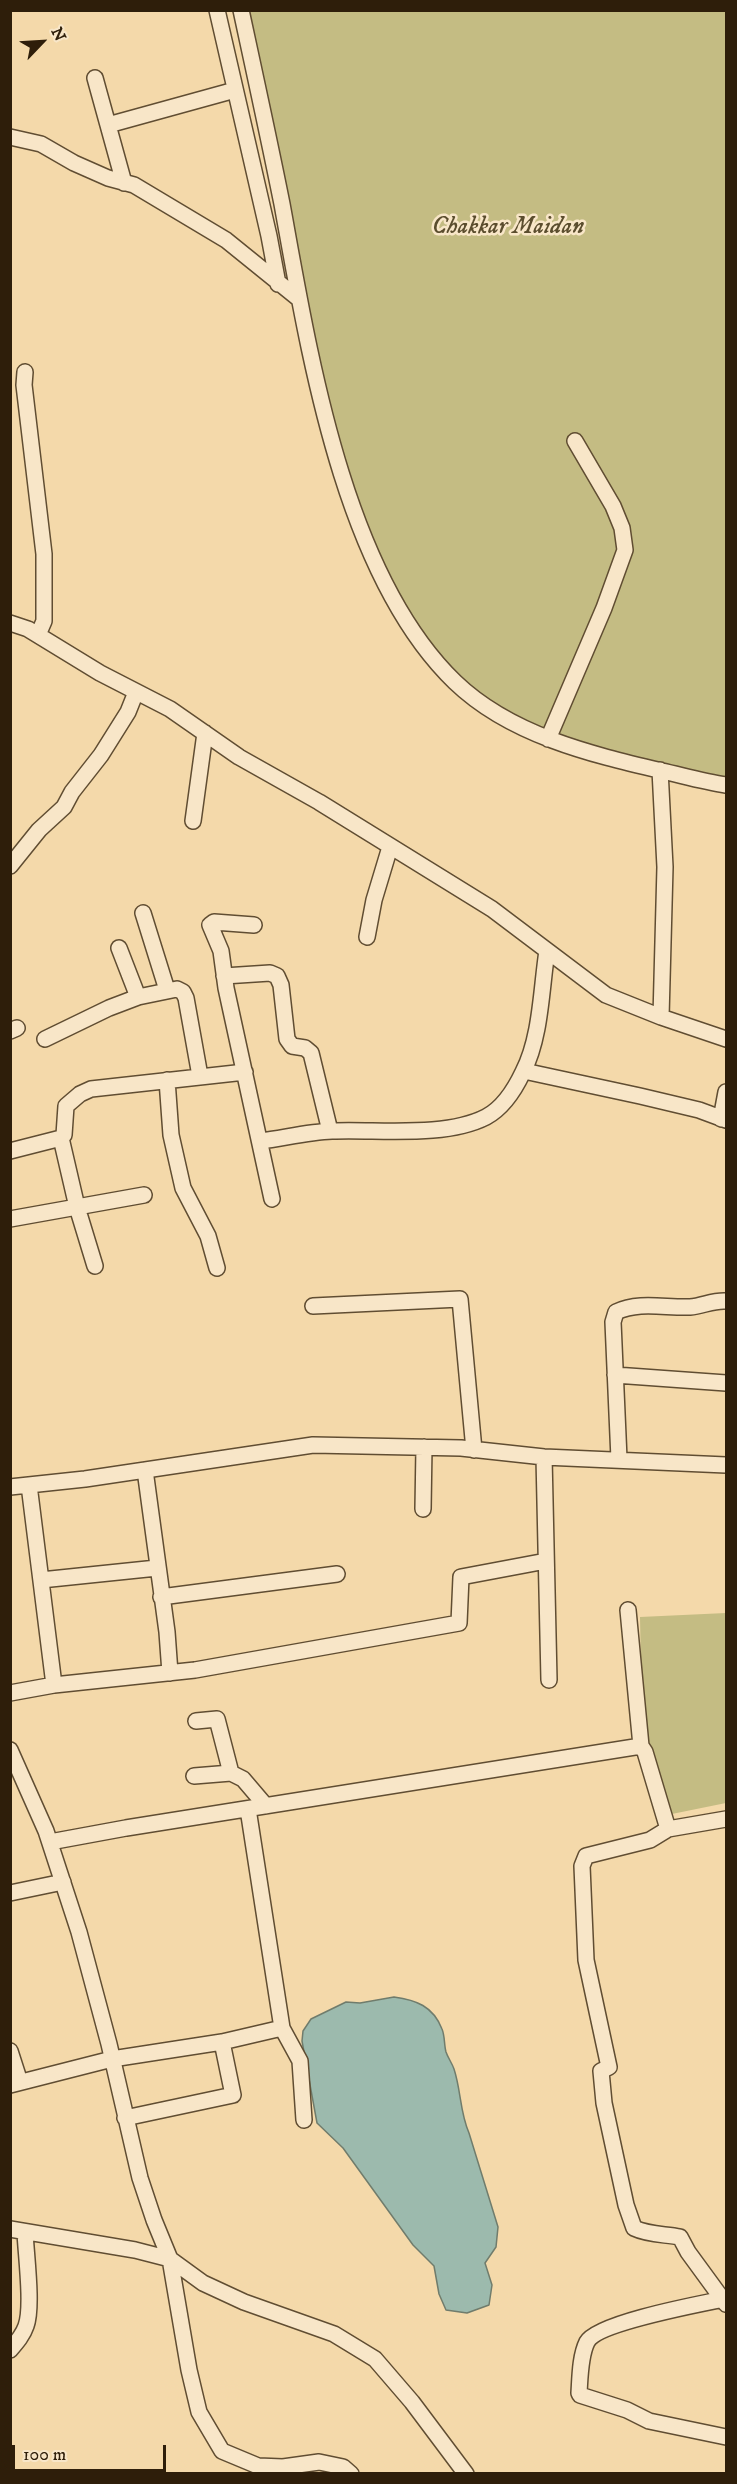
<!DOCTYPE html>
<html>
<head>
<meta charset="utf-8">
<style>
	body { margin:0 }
	#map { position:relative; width:737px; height:2484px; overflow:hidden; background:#f4d9aa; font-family:"IM FELL DW Pica",serif }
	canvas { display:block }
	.frame { position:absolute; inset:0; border:12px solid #2e1e0a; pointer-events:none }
	.north { position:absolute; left:12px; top:12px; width:60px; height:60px; -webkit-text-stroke:4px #f8e6c8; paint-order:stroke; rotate:65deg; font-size:16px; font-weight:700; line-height:24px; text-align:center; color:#2e1e0a }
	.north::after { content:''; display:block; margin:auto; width:21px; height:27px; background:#2e1e0a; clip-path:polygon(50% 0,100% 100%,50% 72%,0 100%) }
	.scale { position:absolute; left:12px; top:2445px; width:154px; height:27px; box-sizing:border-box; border:3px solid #2e1e0a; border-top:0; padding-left:8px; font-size:18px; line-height:21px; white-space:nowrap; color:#2e1e0a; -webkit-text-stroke:4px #f8e6c8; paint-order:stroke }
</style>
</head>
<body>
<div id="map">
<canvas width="737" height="2484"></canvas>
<div class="frame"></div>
<div class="north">N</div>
<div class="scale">100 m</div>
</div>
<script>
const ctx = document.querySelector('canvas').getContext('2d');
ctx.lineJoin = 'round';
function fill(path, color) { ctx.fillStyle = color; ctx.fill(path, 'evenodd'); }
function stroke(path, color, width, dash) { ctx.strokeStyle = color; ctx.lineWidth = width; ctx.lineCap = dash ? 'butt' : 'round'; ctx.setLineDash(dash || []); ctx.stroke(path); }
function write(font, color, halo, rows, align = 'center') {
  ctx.font = font + ' "IM FELL DW Pica",serif'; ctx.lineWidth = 5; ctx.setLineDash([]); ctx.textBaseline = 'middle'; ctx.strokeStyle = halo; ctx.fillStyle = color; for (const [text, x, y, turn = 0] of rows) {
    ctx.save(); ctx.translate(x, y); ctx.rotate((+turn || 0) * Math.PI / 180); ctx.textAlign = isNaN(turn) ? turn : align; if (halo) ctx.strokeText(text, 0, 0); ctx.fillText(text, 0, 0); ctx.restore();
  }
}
fill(new Path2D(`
	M241 11H726V785L548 739 456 682 383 578 322 404Z
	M726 1613V1803L662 1816 642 1719 640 1617Z`), '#c4bc83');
const water = new Path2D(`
	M394 1997C416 2000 433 2006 442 2029 445 2036 444 2045 446 2052 448 2058 452 2063 454 2069 461 2090 460 2113 469 2133L498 2227 496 2247 485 2263 492 2285 489 2305 467 2313 446 2310 439 2294 434 2266 413 2245 343 2148 317 2123 302 2041 303 2031 311 2019 346 2002 360 2003Z`);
fill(water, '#9cbaad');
stroke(water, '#707c6c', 1.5);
const minor = new Path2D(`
	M217 10 269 236 278 284
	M241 10C255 75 269 139 282 204 309 352 343 574 455 682 510 735 590 754 662 771 684 776 705 782 726 785
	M95 78 124 183
	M108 125 235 90
	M10 137 41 144 74 163 108 178 134 185 226 240 299 299
	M25 372 24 385 44 554V621L38 635
	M10 623 28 629 100 673 170 709 239 757 319 802 492 909 606 995 661 1017 726 1039
	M548 739 604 608 625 550 622 528 613 506 575 441
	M660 770 665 867 661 1017
	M193 821 205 733
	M10 866 39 830 64 807 72 792 101 755 128 712 136 692
	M143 913 167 990
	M254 925 214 922 210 925 221 951 226 988 272 1199
	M367 937 374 900 390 847
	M119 948 138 997
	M224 976 270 973 277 976 281 985 287 1039 292 1046 305 1048 311 1053 330 1131
	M10 1031 17 1028
	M45 1039 109 1008 138 997 177 989 183 992 186 998 200 1076
	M524 1071 640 1096 699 1110 726 1120
	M167 1080 171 1135 183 1188 208 1236 217 1268
	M721 1119 726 1092
	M61 1138 77 1207 95 1266
	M260 1141C284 1138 308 1132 332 1131 378 1129 445 1138 486 1117 503 1108 515 1089 523 1072 541 1037 541 990 547 951
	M10 1151 61 1138 64 1135 66 1106 80 1094 91 1089 245 1072
	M10 1219 144 1195
	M313 1306 460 1299 474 1450
	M615 1375 726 1383
	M544 1457 549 1680
	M619 1459 613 1322 616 1312C639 1301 665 1308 690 1307 703 1306 713 1300 726 1301
	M145 1470 167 1632 170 1673
	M29 1485 54 1685
	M10 1487 85 1479 313 1445 461 1448 544 1457 726 1465
	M423 1509 424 1447
	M41 1580 157 1568
	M161 1597 337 1574
	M628 1610 641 1746
	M10 1693 54 1685 195 1670 459 1623 461 1577 546 1561
	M196 1721 217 1719 231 1773 243 1779 266 1806
	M10 1750 46 1831 79 1932 109 2044 140 2178 154 2220 170 2259 203 2283 244 2302 334 2334 375 2359 412 2402 466 2474
	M194 1776 231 1773
	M248 1809 282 2028 300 2061 304 2120
	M668 1829 726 1819
	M50 1842 126 1828 641 1746 645 1752 668 1829 650 1840 586 1856 582 1866 586 1960 609 2067 601 2071 604 2103 626 2205 634 2228C649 2235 664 2234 680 2237L688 2252 726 2304
	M10 1893 63 1882
	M10 2051 20 2082
	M10 2085 112 2059 222 2042
	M125 2118 233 2095 222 2042 282 2028
	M10 2229 135 2250 170 2259 189 2370 199 2412 222 2451 258 2466 283 2467 319 2462 343 2467 351 2474
	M724 2299C700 2304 597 2323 587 2342 580 2356 580 2378 579 2393L580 2395 627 2410 649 2421 726 2437
	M10 2350C17 2342 23 2335 26 2326 33 2307 26 2255 25 2232`);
stroke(minor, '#604d32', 18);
stroke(minor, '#f8e6c8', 15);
write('italic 24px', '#5b4d2e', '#f8e6c8', [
	["Chakkar Maidan",508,228]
]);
</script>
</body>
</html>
